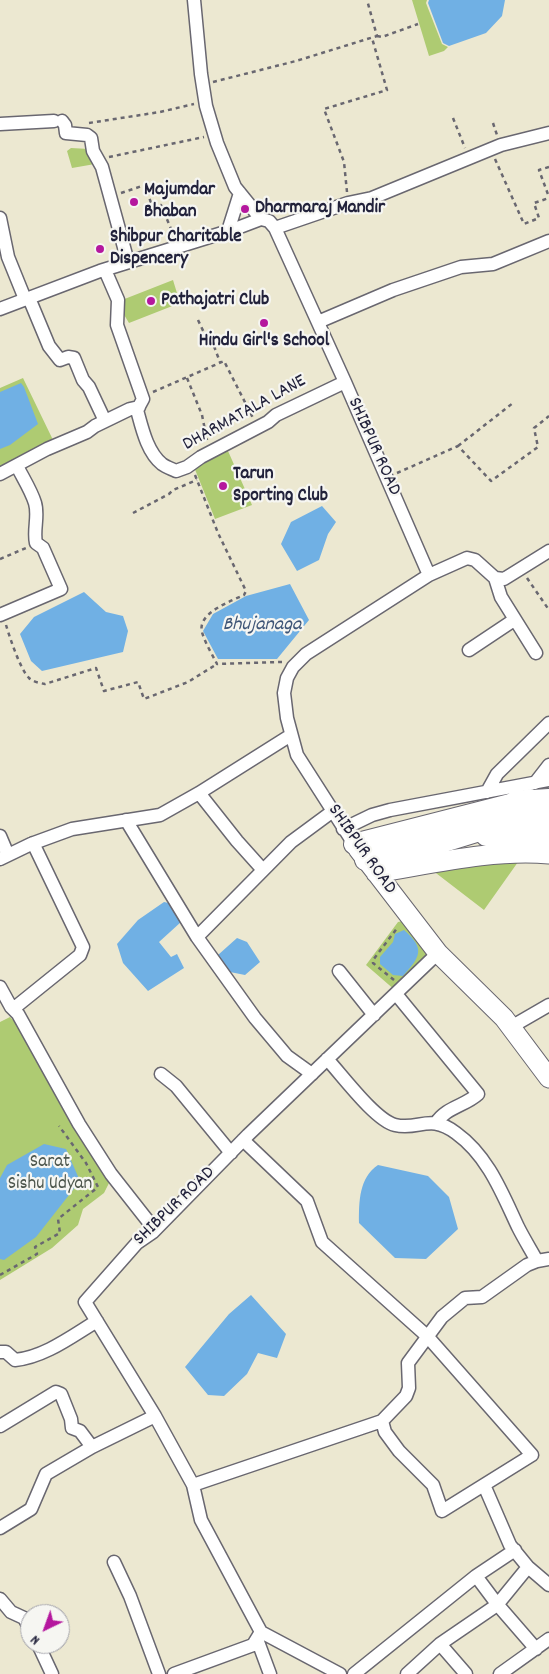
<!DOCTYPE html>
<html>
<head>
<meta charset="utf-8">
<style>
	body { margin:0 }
	#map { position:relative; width:549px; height:1674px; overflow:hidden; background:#ece8d1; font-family:Dekko,sans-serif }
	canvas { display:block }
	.north { position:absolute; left:20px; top:1604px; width:50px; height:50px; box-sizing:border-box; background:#f6f6f2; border:1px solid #a1a1a9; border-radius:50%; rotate:222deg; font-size:14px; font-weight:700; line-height:20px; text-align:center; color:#22223b }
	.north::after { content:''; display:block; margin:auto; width:18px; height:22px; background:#b5179e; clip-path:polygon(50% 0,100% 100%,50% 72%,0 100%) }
</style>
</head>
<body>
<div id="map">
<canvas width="549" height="1674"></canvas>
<div class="north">N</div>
</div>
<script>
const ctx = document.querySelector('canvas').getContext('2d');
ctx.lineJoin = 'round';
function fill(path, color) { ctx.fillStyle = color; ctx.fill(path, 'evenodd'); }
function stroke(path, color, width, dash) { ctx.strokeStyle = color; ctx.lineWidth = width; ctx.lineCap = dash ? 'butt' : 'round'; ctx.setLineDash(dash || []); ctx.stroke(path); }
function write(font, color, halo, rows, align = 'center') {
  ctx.font = font + ' Dekko,sans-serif'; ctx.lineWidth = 4.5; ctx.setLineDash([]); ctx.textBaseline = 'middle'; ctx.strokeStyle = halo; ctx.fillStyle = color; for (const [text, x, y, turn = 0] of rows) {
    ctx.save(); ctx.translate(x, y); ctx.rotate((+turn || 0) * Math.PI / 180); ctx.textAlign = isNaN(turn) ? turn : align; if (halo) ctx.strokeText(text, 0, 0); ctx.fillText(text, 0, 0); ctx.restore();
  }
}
fill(new Path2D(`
	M412 0H427L426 3 442 44 448 47 444 51 429 56Z
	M71 148 89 149 95 164 72 168 67 151Z
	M173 280 180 303 129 323 123 313 122 300Z
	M23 378 53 440 0 468V388Z
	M224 449 228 451 252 505 215 519 194 467Z
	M518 862 484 910 432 870Z
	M408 920 426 946 428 961 396 991 366 965 398 922Z
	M10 1017 18 1025 109 1183 104 1193 83 1209 78 1225 52 1248 0 1280V1022Z`), '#aecb72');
fill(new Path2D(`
	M429 0H505L502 16 486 33 449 46 443 43 428 3Z
	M21 383 24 387 38 424 10 445 0 449V392Z
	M322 506 336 522 328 534 319 560 297 571 281 544 291 522Z
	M290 584 309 620 277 659H218L203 631 213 614 246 596Z
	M84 592 106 612 123 616 128 631 123 652 42 671 31 661 20 634 34 617Z
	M164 902 173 904 181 922 159 942 171 957 177 954 184 968 148 991 123 963 117 944 138 920Z
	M404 930C426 949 420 957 403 976L393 975 380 964V957L393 942 395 934Z
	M237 938 247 942 260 962 245 975 230 972 218 955Z
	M44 1144 66 1149 80 1181 36 1237 4 1260 0 1259V1178L7 1165Z
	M378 1165 428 1176 449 1197 458 1229 426 1259 395 1258 359 1223C359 1201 359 1178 378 1165Z
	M251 1295 286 1334 277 1358 258 1353 247 1374 224 1396 208 1395 185 1367 229 1314Z`), '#70b0e4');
const street = new Path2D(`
	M194 0 201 74 206 106 217 143 235 187 261 219 269 221 275 228 345 382 429 575 306 654 293 667 287 678 284 693 287 718 297 755 354 844
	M62 121 65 125 66 133 87 135 91 138 93 151 102 167 128 262
	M0 124 54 121
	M0 218 8 257 25 299
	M275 228 348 203 372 198 501 145 549 133
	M228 231 240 193
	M105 270 118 300 117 325 143 399 137 410C142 428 147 452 162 464 166 467 172 469 176 471L187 467 201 457 268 422 276 415 345 382
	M29 298 49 346 60 360 68 357 74 358 83 380 89 387 105 421
	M0 309 100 271 232 230 261 219
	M318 322 393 290 461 267 493 264 549 241
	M0 474 47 449 87 432 95 426 130 409 139 407
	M429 575 467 558 475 560 495 578 504 579 549 551
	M495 578 501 597 536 653
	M0 615 61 589 43 548 36 543C33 530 39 516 35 503 31 490 23 478 17 466
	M469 650 514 620
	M535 783 549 765
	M487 792 497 774 549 723
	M199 793 237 841 263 870
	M126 820 197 937 255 1018 287 1056 312 1074
	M343 829 372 815 390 810 549 780
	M0 836 8 855
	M0 859 31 844 72 829 160 815 199 793 291 735
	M197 937 291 842 333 811
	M339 971 374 1015
	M0 987 11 1007 18 1014 79 1124 111 1174 155 1230
	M396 994 478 1094C465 1106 446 1107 436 1123
	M13 1009 80 955 83 947 33 843
	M511 1027 549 1005
	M327 1059C342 1075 375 1120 395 1125 419 1131 429 1113 456 1133 488 1156 502 1193 518 1227 524 1239 531 1250 537 1261L549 1259
	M161 1074 176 1086 231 1153
	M243 1140 307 1201 322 1242 427 1336 532 1455 442 1511 433 1485 399 1451 385 1432 382 1421 406 1396 409 1388 408 1363 442 1317 465 1298 482 1297 527 1265 537 1261
	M0 1352H6L15 1360C45 1357 72 1336 97 1321
	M0 1426 56 1392 61 1394 71 1419 72 1428 80 1431 92 1447
	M193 1485 382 1421
	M484 1485 510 1545 528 1567 549 1585
	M0 1528 31 1509 46 1474 92 1447 155 1416
	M114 1562 130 1596 159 1674
	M476 1576 497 1604 536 1649
	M0 1599 11 1612 24 1618 30 1629
	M261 1632 201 1520 193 1485 155 1416 85 1302 137 1243 153 1232 248 1135 438 953
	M261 1632 340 1674
	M257 1639 270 1674
	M38 1644 52 1674
	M440 1644 466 1674
	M174 1674 253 1645 261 1632
	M354 1674 476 1576 515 1550
	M407 1674 440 1644 497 1605 528 1567
	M500 1674 549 1639`);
const secondary = new Path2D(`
	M358 849 438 953 504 1018 549 1078
	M376 873C432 864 492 849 549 854`);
const primary = new Path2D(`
	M486 836H549
	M354 844 530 799
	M365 860 426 847`);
const highway = new Path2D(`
	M516 803 549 801
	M411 850 479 829 516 822 549 821`);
stroke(street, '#696770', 15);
stroke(secondary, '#696770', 21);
stroke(primary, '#696770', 22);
stroke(highway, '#696770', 26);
stroke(new Path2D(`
	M377 36 382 37 418 24
	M213 82 296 61 377 36 367 0
	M453 118 465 148
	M89 123 160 112 194 104
	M493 123 497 135
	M109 157 204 137
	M495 159 524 224 539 218 534 203 549 198
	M549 167 539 170 549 197
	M347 192 344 162 324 109 387 90 372 38
	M121 193 145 185 152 206 161 205 174 236
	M198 320 207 339 212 341 220 362
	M187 378 202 415 207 440
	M153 392 224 361 253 418
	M458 446 513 403
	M397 473 458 446 491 481 538 447 534 428 549 416
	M195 475 218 533 246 591 244 595C231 601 197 613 202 632 205 643 212 654 217 664L282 662
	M133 513 169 494 173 490 197 480
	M0 559 26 548
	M527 578 549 610
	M6 625C10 638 20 669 29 678 33 682 40 683 45 684L96 668 104 691 138 682 144 699 188 682 217 664
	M394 980 373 963V960L398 927
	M0 1275 37 1254 35 1247 60 1233 58 1219 98 1187 86 1163 59 1126`), '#696770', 2.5, [4, 4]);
stroke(street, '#fff', 12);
stroke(secondary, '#fff', 19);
stroke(primary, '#fff', 20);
stroke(highway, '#fff', 24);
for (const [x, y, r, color] of [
	[134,202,5,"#b5179e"],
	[245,209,5,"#b5179e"],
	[100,249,5,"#b5179e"],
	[151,301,5,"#b5179e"],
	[264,323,5,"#b5179e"],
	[223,486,5,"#b5179e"]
]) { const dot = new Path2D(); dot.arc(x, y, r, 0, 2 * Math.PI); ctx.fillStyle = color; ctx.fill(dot); stroke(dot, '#f6f6f2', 2); }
write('bold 19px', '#22223b', '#f6f6f2', [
	["Majumdar",144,191],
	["Bhaban",144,213],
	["Dharmaraj Mandir",255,209],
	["Shibpur Charitable",110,238],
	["Dispencery",110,260],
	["Pathajatri Club",161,301],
	["Hindu Girl's School",264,342,"center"],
	["Tarun",233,475],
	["Sporting Club",233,497]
], 'left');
write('19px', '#22223b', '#f6f6f2', [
	["DHARMATALA LANE",245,414,-29],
	["SHIBPUR ROAD",373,447,66],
	["SHIBPUR ROAD",361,850,55],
	["SHIBPUR ROAD",175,1207,-44]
]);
write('19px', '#4c554c', '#f6f6f2', [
	["Sarat",50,1163],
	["Sishu Udyan",50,1185]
]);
write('italic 20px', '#3d5476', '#f6f6f2', [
	["Bhujanaga",262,626]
]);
</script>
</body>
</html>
